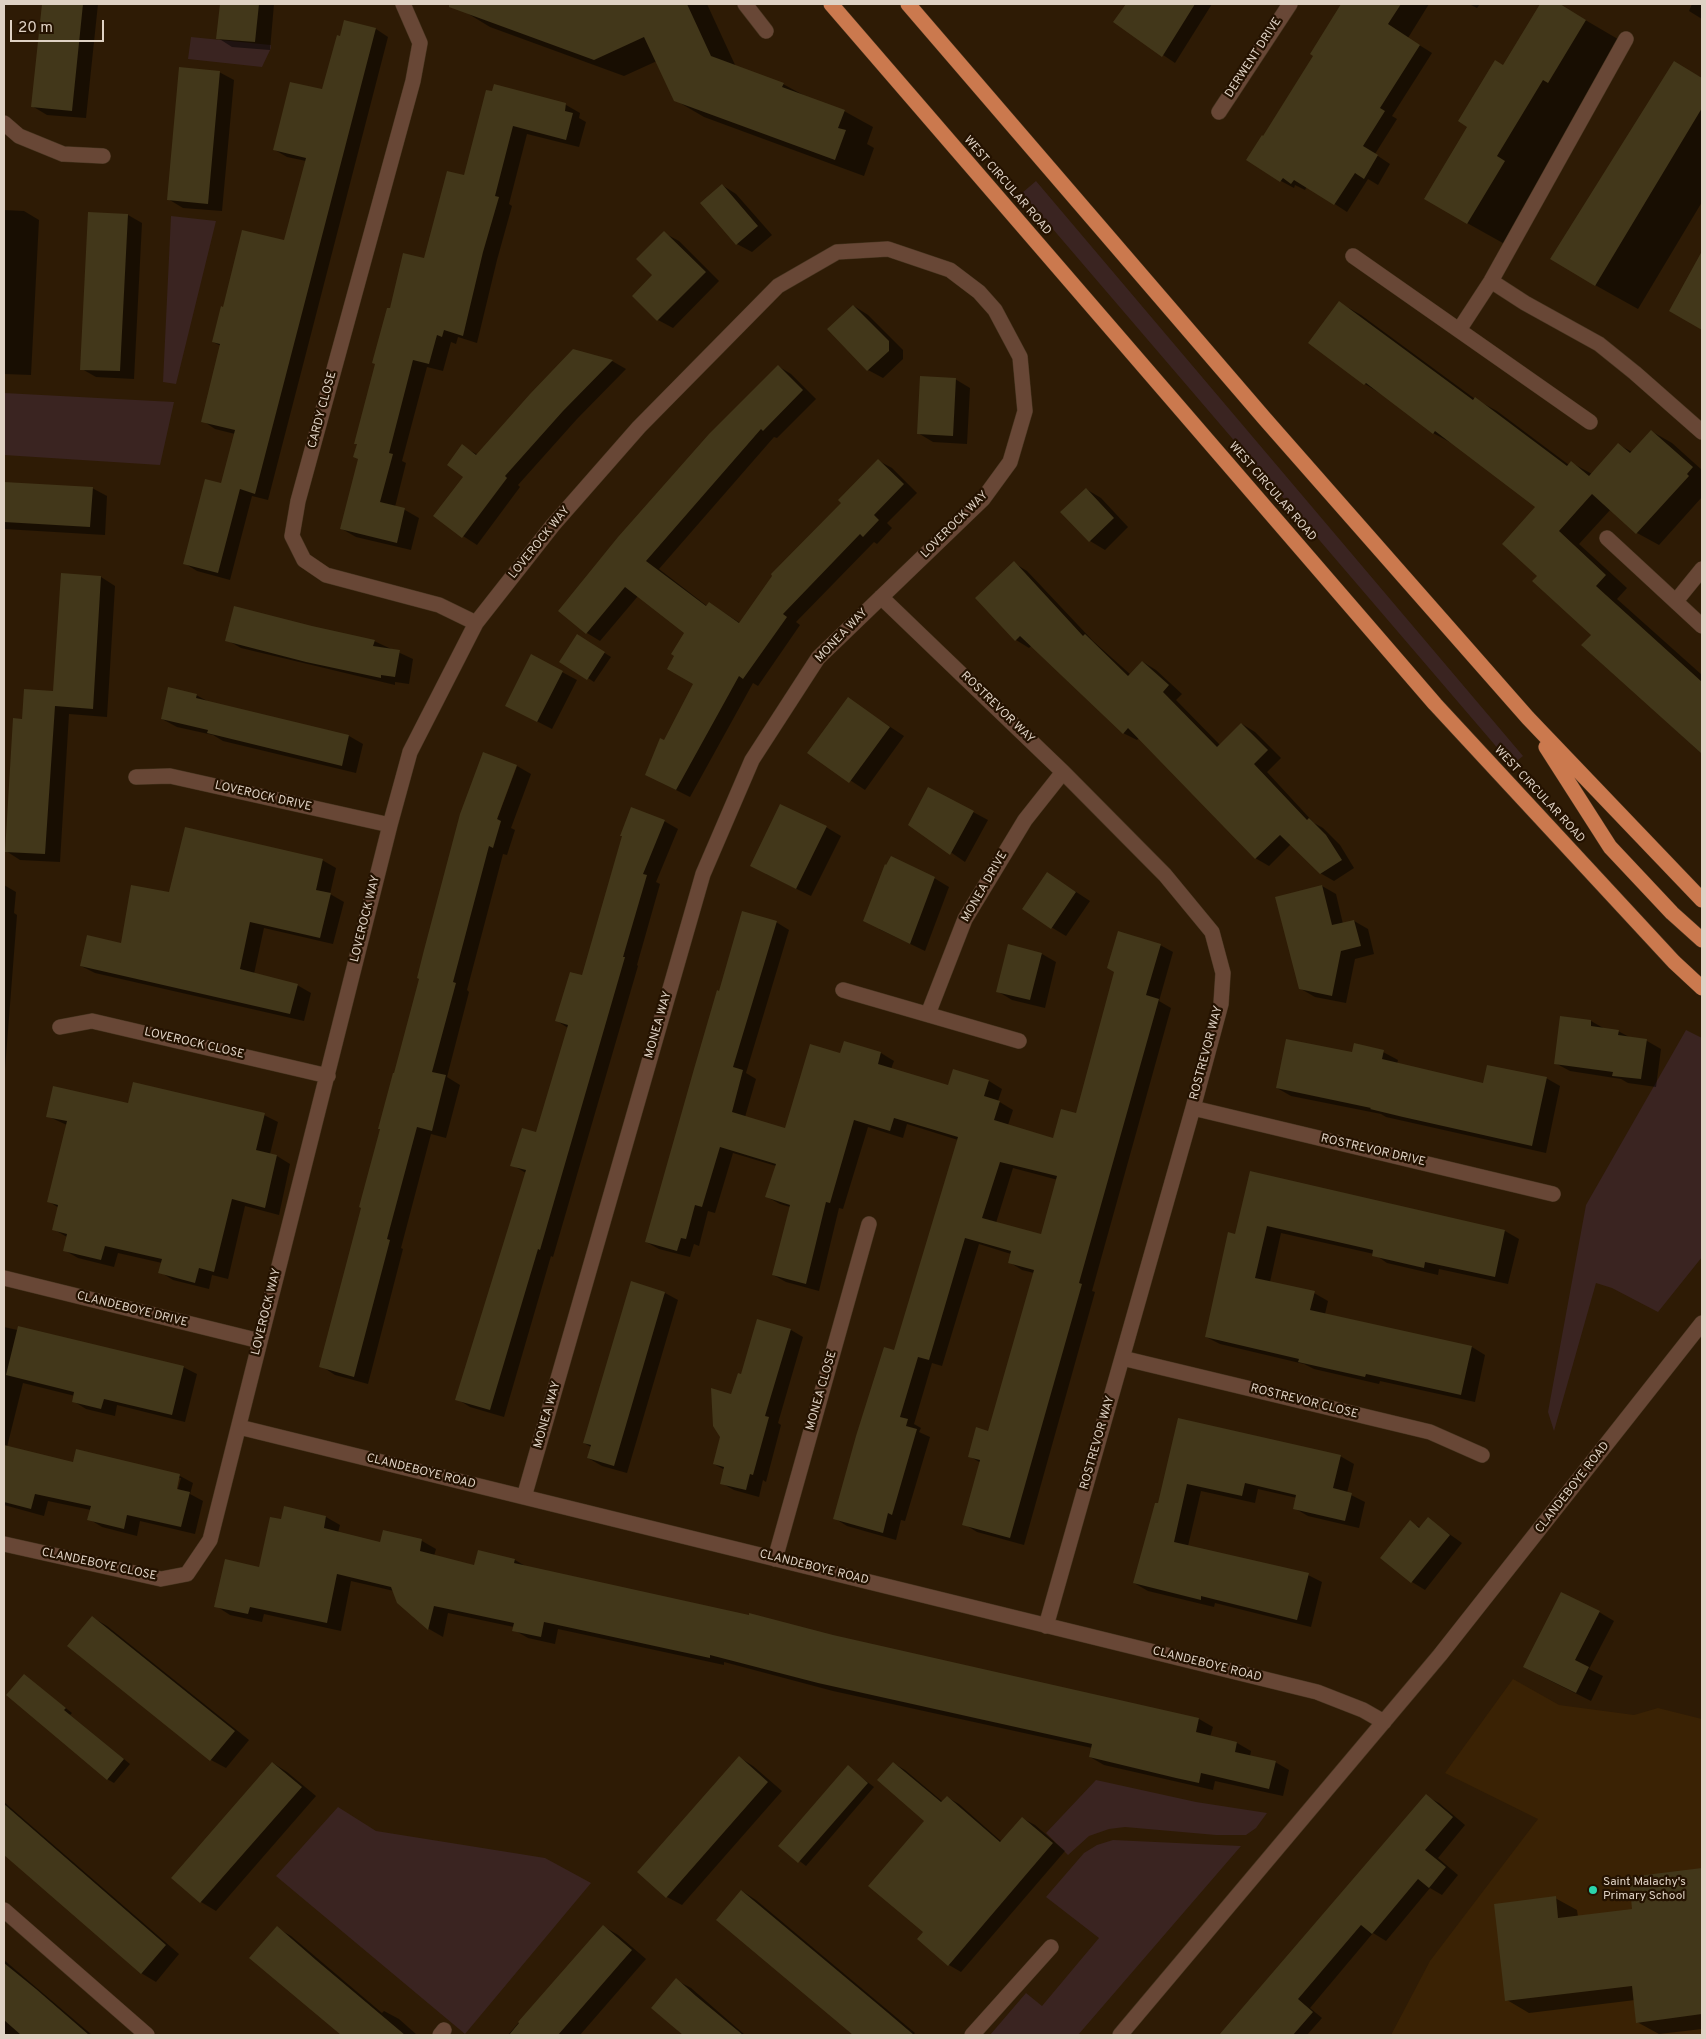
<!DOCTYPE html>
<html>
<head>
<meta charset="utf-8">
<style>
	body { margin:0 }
	#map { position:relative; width:1706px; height:2039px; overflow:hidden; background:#2e1b05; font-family:Overpass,sans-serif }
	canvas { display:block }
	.frame { position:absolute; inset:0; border:5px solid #dfd2c4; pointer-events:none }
	.scale { position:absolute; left:10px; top:20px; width:94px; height:22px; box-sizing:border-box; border:2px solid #dfd2c4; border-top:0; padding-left:6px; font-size:15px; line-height:18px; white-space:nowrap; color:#dfd2c4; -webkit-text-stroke:4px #241200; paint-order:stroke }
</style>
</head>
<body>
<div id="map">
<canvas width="1706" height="2039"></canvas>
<div class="frame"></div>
<div class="scale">20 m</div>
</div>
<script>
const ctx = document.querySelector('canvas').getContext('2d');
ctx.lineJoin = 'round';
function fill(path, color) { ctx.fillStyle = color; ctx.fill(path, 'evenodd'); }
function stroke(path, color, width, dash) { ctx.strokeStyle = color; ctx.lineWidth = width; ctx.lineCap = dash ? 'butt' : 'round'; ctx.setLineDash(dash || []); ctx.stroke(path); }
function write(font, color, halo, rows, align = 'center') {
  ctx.font = font + ' Overpass,sans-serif'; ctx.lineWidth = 4.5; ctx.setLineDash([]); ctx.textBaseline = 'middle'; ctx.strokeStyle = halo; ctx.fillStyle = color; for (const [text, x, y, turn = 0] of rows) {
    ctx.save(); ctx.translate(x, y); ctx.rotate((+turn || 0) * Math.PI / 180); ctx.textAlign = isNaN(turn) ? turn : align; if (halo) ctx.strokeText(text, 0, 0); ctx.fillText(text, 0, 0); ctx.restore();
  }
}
fill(new Path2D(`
	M1513 1679 1559 1705 1634 1715 1658 1708 1702 1719V2035H1391L1430 1961 1538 1819 1445 1773Z`), '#3a2204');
fill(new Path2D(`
	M191 37 271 45V48L262 67 188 59Z
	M1036 181 1523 756 1512 765 1022 193Z
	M171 216 216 221 176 384 163 382Z
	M4 393 174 402 160 465 4 455Z
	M1686 1030 1702 1038V1257L1658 1312 1612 1288 1596 1283 1554 1431 1548 1412 1586 1205Z
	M1096 1780 1196 1802 1267 1813 1256 1828 1246 1835H1216L1125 1827 1109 1829 1089 1836 1068 1855 1046 1833Z
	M338 1807 376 1831 545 1858 591 1883 465 2034 276 1876Z
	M1113 1840 1241 1846 1078 2035H990L1026 1993 1042 2006 1099 1938 1046 1897 1084 1853 1097 1845Z`), '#3a2421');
fill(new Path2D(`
	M43 4H98L86 118 47 115 32 106Z
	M221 4H274L270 50 232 47 218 38Z
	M464 4H707L736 67 783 84 805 96 844 111 873 127 867 144 874 148 864 176 704 117 675 100 657 61 624 76 490 27 462 10Z
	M1127 4 1135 6 1137 4H1212L1175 63 1114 22Z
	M1354 4H1429L1408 38 1432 53 1392 116 1397 119 1375 154 1390 164 1378 185 1368 179 1347 212 1307 186 1305 190 1295 185 1294 188 1281 181 1263 138Z
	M1469 4H1480L1477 8Z
	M1542 4H1558L1628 45 1510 247 1467 223 1469 127Z
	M1692 4H1702V19L1689 11Z
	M376 29 388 37 268 500 252 496 230 580 197 571 184 563 222 484 235 434 215 429 203 421 221 346 213 342 224 308 285 241 306 161 287 157 275 150Z
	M1675 63 1702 78V202L1638 309 1595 285Z
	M219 72 234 80 222 211 183 208 168 199Z
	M495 86 566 105 580 113 579 118 586 122 579 147 527 134 509 204 512 206 497 260 477 343 458 337 456 344 451 342 443 371 427 367 402 461 406 463 395 507 405 510 419 518 411 550 356 537 342 529 359 459 358 445 355 443 391 310 425 259 464 177Z
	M722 185 736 194 772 235 752 252 737 244 702 203Z
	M4 210 24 211 39 220 31 375 4 374Z
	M128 215 142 223 134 379 96 377 82 369Z
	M664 233 679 241 719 281 673 328 658 320 654 275Z
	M1702 255V328L1671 310Z
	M1340 303 1361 315 1475 399 1497 411 1569 465 1572 463 1592 474 1619 445 1632 452 1651 431 1672 443 1702 470V497L1659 545 1637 533 1611 509 1579 544 1627 588 1617 599 1702 675V754L1583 645 1592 634 1539 575 1537 507 1455 445 1433 433 1386 397 1365 384Z
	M854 306 868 315 903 350V359L883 378 868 370Z
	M573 351 612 361 626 369 577 419 518 485 520 487 477 545 463 536 464 477 462 446 478 455Z
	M778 366 791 374 816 399 777 438 774 437 659 569 707 606 709 603 740 623 879 461 892 468 917 493 887 523 892 528 877 544 874 542 796 622 800 625 758 686 753 683 690 797 660 782 664 741 695 684 685 633 638 596 600 641 587 633 560 611Z
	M955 379 970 388 967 444 933 442 918 433Z
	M4 483 92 488 107 496 105 535 4 529Z
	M1086 489 1101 498 1128 527 1105 550 1090 541 1062 512Z
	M1014 563 1027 571 1093 641 1131 675 1143 662 1156 670 1182 694 1176 700 1220 745 1242 724 1255 732 1281 758 1267 772 1314 823 1323 828 1340 845 1354 868 1334 881 1320 873 1291 844 1269 866 1255 858 1139 738 1137 740 1123 733 1032 645 1029 648 1016 640Z
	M101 577 115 586 107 717 69 714 60 862 20 860 6 851 23 720 54 692Z
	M227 640 374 641 413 659 409 684 395 682V685L241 648Z
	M584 640 611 657 594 682 588 678Z
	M562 672 577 680 552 729 507 706Z
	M196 695 209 702 349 736 363 744 356 773 223 741 213 735 177 727 162 719Z
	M848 699 904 736 865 790 809 753Z
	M517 766 531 774 511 828 515 830 507 855 503 854 467 990 469 992 447 1077 460 1085 446 1138 431 1134 401 1248 403 1249 368 1384 335 1375 321 1366 362 1208 381 1129Z
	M973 812 988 820 965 862 910 824Z
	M664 821 678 829 656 882 660 884 637 965 638 966 553 1257 551 1256 504 1417 470 1407 457 1399 526 1173 512 1165 537 1134 568 1028 557 1021 583 977Z
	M826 827 841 836 811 896 766 874Z
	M322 860 336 868 330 894 344 902 333 944 264 928 254 974 297 985 311 993 304 1021 95 973 81 966 122 945 170 893Z
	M1047 873 1090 901 1066 936 1051 927Z
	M934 878 949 887 925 951 879 929Z
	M4 885 16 892 14 913 17 915 5 1069Z
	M1322 886 1336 894 1343 924 1354 921 1368 929 1374 954 1355 959 1346 1003 1315 997 1301 989Z
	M776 922 789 930 746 1073 756 1079 745 1117 786 1130 841 1055 845 1042 881 1053 894 1061 891 1069 949 1087 954 1070 989 1081 1002 1089 998 1101 1013 1110 1008 1125 1054 1140 1077 1115 1160 945 1173 952 1159 1001 1171 1008 1092 1291 1095 1292 1024 1545 977 1532 964 1524 981 1463 969 1456 989 1433 1034 1273 1022 1270 1009 1262 1011 1254 979 1244 942 1366 932 1363 914 1424 921 1428 919 1432 930 1437 905 1521 901 1520 896 1540 847 1526 834 1518 895 1352 958 1140 907 1124 903 1138 868 1127 843 1209 839 1208 819 1291 786 1282 773 1275 790 1207 780 1204 767 1197 776 1166 733 1153 715 1213 708 1211 699 1246 694 1244 690 1257 659 1249 646 1242 720 993ZM1013 1168 1058 1180 1042 1235 996 1223Z
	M1042 954 1056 962 1045 1008 1012 1000 997 991Z
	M1591 1021 1605 1029 1618 1031 1631 1038 1647 1041 1661 1049 1656 1087 1628 1083 1621 1079 1570 1071 1555 1063Z
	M1383 1052 1398 1060 1397 1064 1484 1085 1546 1078 1560 1086 1546 1153 1386 1117 1381 1114 1291 1096 1277 1088 1353 1054Z
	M129 1104 264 1115 278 1122 270 1154 277 1156 290 1164 279 1215 245 1206 228 1279 212 1275 209 1289 173 1280 160 1272 162 1263 118 1253 114 1267 78 1258 64 1250 67 1237 53 1229 59 1208 48 1201 67 1125 47 1116Z
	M1251 1172 1505 1231 1519 1239 1508 1284 1439 1269 1438 1275 1387 1263 1374 1254 1281 1233 1270 1282 1314 1293 1328 1301 1325 1314 1472 1347 1485 1355 1475 1402 1380 1381 1379 1384 1314 1369 1304 1364 1220 1344 1206 1337 1236 1235Z
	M665 1293 678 1300 627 1473 602 1466 588 1458 591 1447 584 1443Z
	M758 1320 791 1330 803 1337 778 1423 781 1425 766 1482 763 1480 759 1497 734 1490 721 1483 725 1470 714 1464 732 1395 742 1375Z
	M4 1327 183 1367 197 1374 185 1422 117 1405 115 1416 86 1409 73 1401 75 1396 23 1383 7 1447 73 1464 77 1450 180 1476 193 1483 190 1494 203 1501 195 1534 140 1521 137 1536 102 1527 89 1519 91 1510 48 1501 44 1516 4 1505ZM178 1478H181L176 1495H174Z
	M1179 1420 1340 1456 1354 1464 1347 1493 1365 1502 1359 1528 1308 1516 1294 1508 1297 1498 1258 1489 1255 1503 1201 1491 1188 1546 1308 1575 1322 1582 1311 1627 1215 1603 1214 1607 1148 1591 1134 1583 1159 1505Z
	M285 1508 326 1517 340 1525 338 1533 381 1543 384 1531 422 1541 436 1549 434 1556 475 1567 478 1552 515 1560 527 1567 1199 1719 1213 1727 1210 1737 1237 1743 1251 1751 1250 1756 1275 1762 1289 1770 1283 1796 1215 1781 1213 1790 1104 1765 1090 1757 1092 1748 833 1691 724 1662V1665L558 1629 555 1644 528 1638 514 1630V1627L448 1613 443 1637 429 1629 398 1602 394 1591 351 1581 341 1631 264 1614 262 1622 230 1615 216 1606 260 1569 282 1521Z
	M1428 1519 1462 1543 1425 1590 1412 1582 1410 1522 1421 1528Z
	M1599 1612 1614 1621 1589 1669 1603 1676 1591 1701 1539 1675Z
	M92 1617 107 1626 249 1740 226 1768 211 1760 69 1646Z
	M24 1675 72 1713 70 1715 130 1764 114 1783 107 1779Z
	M739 1757 753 1766 782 1791 682 1905 667 1897 639 1872Z
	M273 1763 287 1772 316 1796 216 1911 201 1902 172 1878Z
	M893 1763 905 1770 943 1802 947 1797 959 1804 1002 1842 1022 1818 1035 1825 1065 1851 961 1972 949 1965 925 1932 926 1820Z
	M848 1767 874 1787 806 1866 780 1846Z
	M1426 1796 1439 1803 1465 1825 1438 1858 1458 1875 1442 1895 1430 1888 1386 1941 1373 1933 1310 2008 1322 2018 1307 2035H1221Z
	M4 1802 179 1954 156 1982 141 1973 4 1853Z
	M1702 1870V2029L1659 2034 1637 2022 1635 2000 1529 2013 1507 2000 1555 1898 1577 1910 1578 1917 1634 1910 1630 1878Z
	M742 1891 756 1900 915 2033 913 2035H855L717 1919Z
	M603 1926 618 1935 646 1959 580 2035H508Z
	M277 1928 291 1936 382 2013 384 2011 399 2019 417 2035H342L251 1958Z
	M4 1960 92 2035H4Z
	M676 1980 691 1988 745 2035H686L653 2008Z`), '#0007');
fill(new Path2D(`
	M42 4H83L72 111 31 107Z
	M220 4H259L255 42 216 39Z
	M449 4H687L711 56 784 83 782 87 845 110 838 128 846 130 835 160 674 101 644 37 594 60 449 7Z
	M1126 4H1195L1162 57 1113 22Z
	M1341 4H1401L1388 24 1420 45 1380 108 1385 111 1363 146 1378 155 1364 179 1355 173 1334 205 1294 180 1291 184 1283 178 1280 182 1246 160 1262 135 1263 136 1313 56 1310 54Z
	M1540 4H1560L1586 20 1548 83 1543 80 1497 156 1505 161 1467 224 1424 199 1467 127 1458 121 1495 60 1503 65Z
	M344 20 376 28 255 494 240 489 218 573 183 564 205 479 221 483 235 430 201 422 220 344 212 342 221 306 223 307 242 230 284 240 306 158 273 150 290 82 322 89 337 35 340 36Z
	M1674 61 1702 78V108L1595 286 1550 259Z
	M179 67 220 71 208 204 167 200Z
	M494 84 566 103 565 111 573 113 566 140 513 126 495 196 499 197 483 252 463 336 444 330 442 337 437 335 429 364 413 360 389 453 393 454 380 502 405 508 397 543 340 529 358 459 353 457 357 444H354L375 364 372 363 387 308H390L403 253 424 258 447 171 464 175 486 90 492 91Z
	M722 184 758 226 736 245 700 203Z
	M88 212 128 214 120 371 80 370Z
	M664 231 706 272 657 321 632 296 652 275 636 259Z
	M1702 251V330L1669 311Z
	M1339 301 1473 400 1475 397 1567 466 1571 461 1589 476 1618 443 1630 453 1651 430 1693 467 1687 474 1689 476 1636 534 1592 494 1559 531 1606 575 1596 586 1702 682V754L1581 645 1591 635 1532 581 1537 576 1502 544 1535 507 1435 431 1433 434 1366 383 1364 385 1308 343Z
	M853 305 889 341V351L867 371 827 329Z
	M573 349 613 360 563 411 505 476 507 478 462 538 433 516 463 477 447 465 462 444 476 455 530 394Z
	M778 365 803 390 763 431 761 429 646 561 706 606 709 602 739 623 772 576 771 574 841 503 838 500 878 459 904 484 874 515 879 520 863 537 860 534 783 614 787 617 743 679 739 676 676 790 645 775 660 738 664 740 693 684 667 669 674 656 671 654 684 633 625 587 586 634 558 611 618 537 709 434Z
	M920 376 956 378 953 436 917 434Z
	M4 482 93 487 90 527 4 522Z
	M1086 488 1114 518 1089 542 1060 512Z
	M1014 561 1083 636 1085 634 1128 676 1142 661 1169 685 1163 692 1217 747 1241 723 1268 750 1254 764 1307 820 1309 818 1326 835 1342 860 1320 874 1280 835 1255 859 1128 728 1123 734 1020 636 1015 641 975 598Z
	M61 573 101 576 93 709 55 706 45 854 5 852 13 718 22 719 24 689 53 691Z
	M234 606 312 626 375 640 373 646 400 650 395 677 381 675V678L306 662 225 641Z
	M577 634 605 652 587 680 559 662Z
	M531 654 563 671 537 722 505 706Z
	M168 687 197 694 196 698 349 735 342 766 207 733 208 730 161 719Z
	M848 697 890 727 849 783 807 753Z
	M483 752 517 765 497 819 501 821 493 848 489 846 453 982 456 983 432 1072 446 1075 432 1131 417 1127 387 1239 390 1240 354 1377 319 1367 361 1208 359 1207 380 1129H378L393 1073H394L419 979 417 978 424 950 460 814Z
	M928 787 974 811 950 855 908 825Z
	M780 804 827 826 796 889 750 866Z
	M631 807 665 820 643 874 647 875 623 957H625L540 1250 538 1249 490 1410 455 1400 526 1170 510 1166 522 1128 536 1132 568 1025 555 1021 570 972 582 975 622 836H620Z
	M185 827 323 859 316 890 331 893 320 938 250 922 240 969 298 984 290 1014 80 966 87 935 121 943 131 885 169 892Z
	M891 856 935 877 910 944 863 921 885 864 886 865Z
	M1047 872 1076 892 1051 929 1022 909Z
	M1322 885 1332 925 1354 920 1361 946 1341 951 1332 996 1299 989 1275 897Z
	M742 911 777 921 733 1067 743 1070 732 1112 785 1128 810 1044 840 1053 844 1041 881 1052 878 1064 948 1085 953 1069 989 1080 984 1096 1000 1101 994 1120 1053 1138 1061 1109 1076 1113 1114 972 1107 968 1118 931 1161 944 1146 995 1159 999 1079 1283 1082 1284 1010 1538 962 1525 980 1460 968 1457 976 1427 988 1431 1034 1270 1008 1263 1011 1251 965 1238 929 1360 918 1357 900 1417 908 1419 906 1426 917 1429 892 1515 888 1513 883 1533 833 1519 856 1436 884 1347 894 1350 958 1137 894 1118 890 1131 854 1120 830 1203 826 1202 806 1284 772 1275 790 1205 765 1197 776 1164 720 1147 702 1207 695 1205 686 1239 681 1238 677 1251 645 1242 694 1069 717 990 719 991ZM1000 1162 1057 1176 1041 1234 982 1218Z
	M1008 944 1042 953 1030 1000 996 992Z
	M1560 1016 1591 1020V1026L1619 1030 1618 1035 1647 1039 1641 1079 1612 1076 1613 1072 1554 1064Z
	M1286 1039 1352 1052 1354 1043 1384 1050 1382 1059 1483 1083 1487 1065 1547 1077 1532 1146 1403 1117 1370 1109 1371 1108 1276 1088Z
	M133 1082 265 1113 256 1150 277 1155 265 1208 232 1199 214 1272 199 1268 195 1283 158 1273 162 1259 105 1246 101 1260 63 1251 67 1234 52 1230 58 1205 47 1202 67 1121 46 1117 53 1086 128 1103Z
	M1250 1171 1505 1230 1495 1277 1425 1262 1424 1268 1372 1256 1373 1250 1267 1226 1255 1278 1315 1291 1310 1310 1472 1346 1461 1395 1366 1374 1365 1377 1298 1362 1299 1359 1205 1337 1228 1232 1235 1234Z
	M631 1281 665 1292 614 1466 587 1458 591 1445 583 1443Z
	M757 1319 791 1329 765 1416 769 1417 753 1475 750 1474 746 1490 720 1484 724 1467 713 1464 720 1437 713 1426 711 1388 731 1394 738 1373 741 1374Z
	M18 1326 184 1366 172 1415 104 1399 101 1409 72 1402 74 1392 6 1375Z
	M1178 1418 1341 1455 1333 1488 1352 1493 1345 1521 1293 1509 1296 1495 1245 1483 1242 1496 1187 1484 1174 1542 1309 1573 1297 1620 1201 1596V1600L1133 1583 1155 1503H1158Z
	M4 1445 73 1462 76 1449 180 1474 177 1489 190 1492 181 1527 127 1515 124 1529 87 1520 91 1506 35 1494 31 1509 4 1502Z
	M284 1506 326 1516 324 1528 380 1542 383 1530 422 1539 420 1551 474 1565 478 1550 515 1559 514 1563 749 1615V1613L833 1635 1199 1718 1196 1732 1237 1742 1235 1752 1276 1761 1269 1789 1201 1773 1199 1783 1176 1778 1089 1757 1092 1744 818 1683 710 1655V1658L544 1622 541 1637 512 1631 514 1623 434 1606 428 1630 397 1603 391 1587 337 1574 327 1623 250 1607 248 1614 214 1607 225 1559 259 1567 270 1517 281 1519Z
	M1428 1517 1450 1535 1411 1583 1380 1558 1410 1520 1419 1528Z
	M1561 1592 1600 1611 1575 1660 1589 1667 1576 1693 1523 1667Z
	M92 1616 235 1731 210 1761 67 1646Z
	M24 1674 66 1708 64 1710 124 1759 107 1780 6 1695Z
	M739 1756 768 1782 666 1898 637 1872Z
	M272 1762 302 1787 200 1903 171 1878Z
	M893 1762 941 1802 947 1796 1000 1842 1022 1817 1053 1843 948 1966 917 1939 923 1932 868 1886 924 1821 877 1780Z
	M848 1765 868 1783 798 1863 778 1846Z
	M1426 1794 1453 1817 1425 1850 1446 1867 1429 1888 1418 1879 1372 1934 1361 1925 1298 1999 1313 2012 1293 2035H1219Z
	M4 1804 166 1945 141 1974 4 1855Z
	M1702 1868V2014L1636 2023 1632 1986 1505 2001 1494 1904 1556 1896 1558 1918 1632 1909 1629 1877Z
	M741 1890 881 2007 914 2035H853L716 1920Z
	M603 1925 632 1950 558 2035H509L519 2023 518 2022Z
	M277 1926 316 1960 405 2035H341L249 1958Z
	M4 1963 36 1989 89 2035H21L4 2020Z
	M676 1978 696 1996 743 2035H683L671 2025 651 2008Z`), '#42371a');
const minor = new Path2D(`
	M403 4 420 43 413 81 298 501 292 536 304 560 326 575 439 605 476 623
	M745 4 766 31
	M1219 112 1290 4
	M4 123 19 136 63 154 103 156
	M1353 256 1590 422
	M1491 281 1525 303 1599 344 1635 373 1702 432
	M1459 330 1491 281 1626 39
	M1607 538 1702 626
	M881 597 1063 772 1165 875 1212 932 1223 973 1221 1004 1193 1108 1046 1626
	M1676 601 1702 569
	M136 777 170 776 390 825
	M843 990 1019 1041
	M928 1014 965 919 1025 820 1063 772
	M60 1027 92 1021 328 1076
	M1193 1108 1553 1194
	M4 1278 260 1341
	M1122 1358 1430 1432 1482 1455
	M239 1427 1317 1692 1363 1710 1384 1722
	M4 1544 161 1579 187 1574 210 1540 390 825 410 752 476 623 553 525 639 427 778 286 837 252 888 249 950 270 979 292 995 310 1020 357 1025 411 1010 462 983 499 818 658 752 760 703 874 524 1497
	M775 1559 869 1224
	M4 1910 147 2035
	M440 2035 444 2030
	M972 2035 1051 1947
	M1120 2035 1440 1655 1702 1323`);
const highway = new Path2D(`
	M831 4 1435 704 1674 962 1702 988
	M908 4 1265 419 1528 718 1702 900
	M1546 747 1610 847 1672 913 1702 940`);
stroke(minor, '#473520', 16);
stroke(highway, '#473520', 16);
stroke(minor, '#684736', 15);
stroke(highway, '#cb794e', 15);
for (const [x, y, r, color] of [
	[1593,1890,5,"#2bd5ac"]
]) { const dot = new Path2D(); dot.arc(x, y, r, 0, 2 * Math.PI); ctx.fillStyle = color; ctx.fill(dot); stroke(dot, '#241200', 2); }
write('12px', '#dfd2c4', '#241200', [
	["DERWENT DRIVE",1254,58,-57],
	["WEST CIRCULAR ROAD",1007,186,49],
	["CARDY CLOSE",323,410,-75],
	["WEST CIRCULAR ROAD",1272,492,49],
	["LOVEROCK WAY",955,525,-45],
	["LOVEROCK WAY",540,543,-51],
	["MONEA WAY",842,636,-46],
	["ROSTREVOR WAY",997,708,44],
	["WEST CIRCULAR ROAD",1539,795,47],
	["LOVEROCK DRIVE",263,797,13],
	["MONEA DRIVE",985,887,-60],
	["LOVEROCK WAY",366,919,-76],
	["MONEA WAY",659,1025,-74],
	["LOVEROCK CLOSE",194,1044,13],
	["ROSTREVOR WAY",1207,1053,-75],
	["ROSTREVOR DRIVE",1373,1151,13],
	["CLANDEBOYE DRIVE",132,1310,14],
	["LOVEROCK WAY",267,1312,-76],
	["MONEA CLOSE",822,1391,-74],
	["ROSTREVOR CLOSE",1304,1402,14],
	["MONEA WAY",548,1415,-74],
	["ROSTREVOR WAY",1098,1443,-74],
	["CLANDEBOYE ROAD",421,1472,14],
	["CLANDEBOYE ROAD",1573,1488,-52],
	["CLANDEBOYE CLOSE",99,1565,12],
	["CLANDEBOYE ROAD",814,1568,14],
	["CLANDEBOYE ROAD",1207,1665,14]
]);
write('12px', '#dfd2c4', '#241200', [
	["Saint Malachy's",1603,1883],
	["Primary School",1603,1897]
], 'left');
</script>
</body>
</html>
